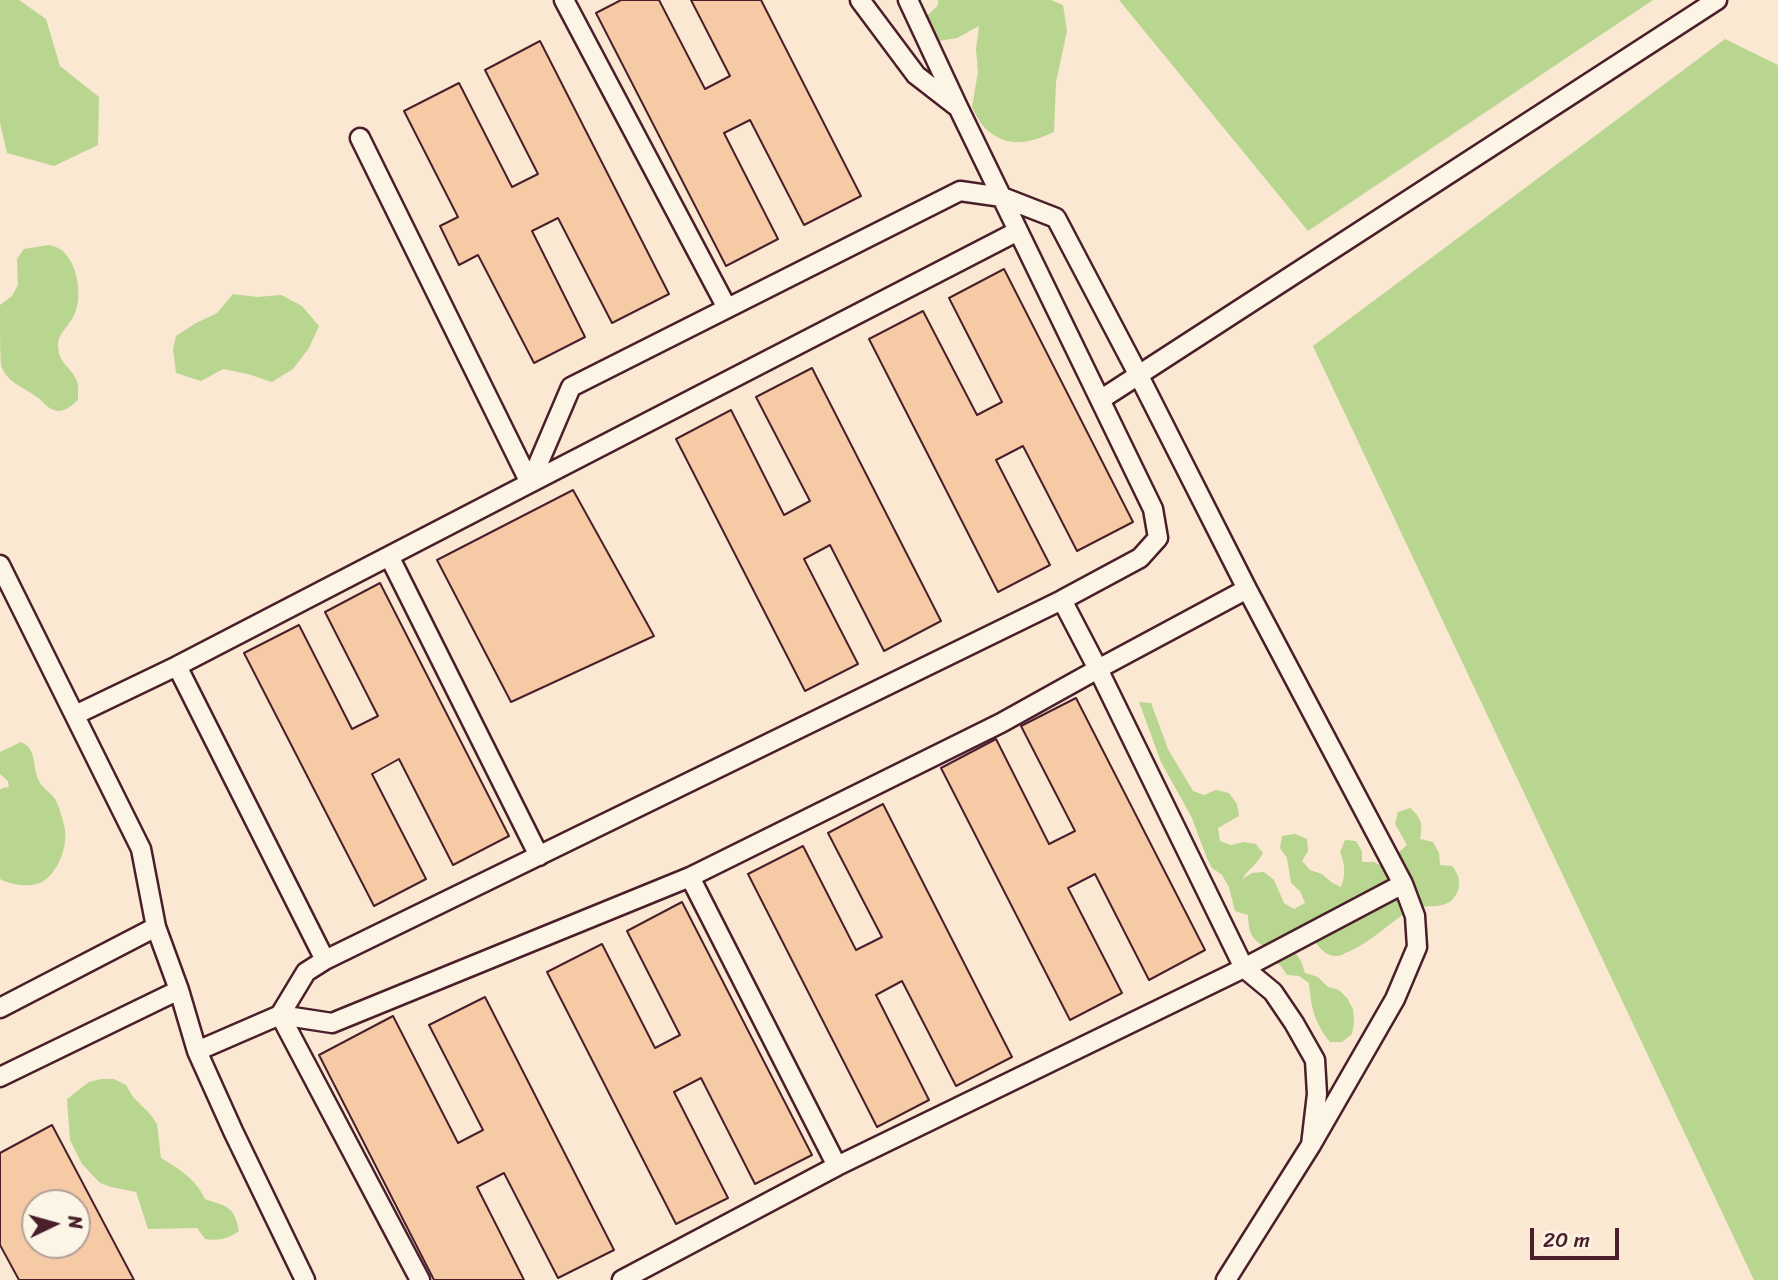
<!DOCTYPE html>
<html>
<head>
<meta charset="utf-8">
<style>
	body { margin:0 }
	#map { position:relative; width:1778px; height:1280px; overflow:hidden; background:#fae8d2; font-family:Sriracha,sans-serif }
	canvas { display:block }
	.north { position:absolute; left:21px; top:1189px; width:70px; height:70px; box-sizing:border-box; background:#fcf5e5; border:2px solid #b59f9b; border-radius:50%; rotate:85deg; font-size:19px; font-weight:700; line-height:28px; text-align:center; color:#4a1f2b }
	.north::after { content:''; display:block; margin:auto; width:24px; height:32px; background:#4a1f2b; clip-path:polygon(50% 0,100% 100%,50% 72%,0 100%) }
	.scale { position:absolute; left:1530px; top:1228px; width:89px; height:32px; box-sizing:border-box; border:4px solid #4a1f2b; border-top:0; padding-left:9px; font-size:21px; line-height:24px; white-space:nowrap; color:#4a1f2b; -webkit-text-stroke:5px #fcf5e5; paint-order:stroke }
</style>
</head>
<body>
<div id="map">
<canvas width="1778" height="1280"></canvas>
<div class="north">N</div>
<div class="scale">20 m</div>
</div>
<script>
const ctx = document.querySelector('canvas').getContext('2d');
ctx.lineJoin = 'round';
function fill(path, color) { ctx.fillStyle = color; ctx.fill(path, 'evenodd'); }
function stroke(path, color, width, dash) { ctx.strokeStyle = color; ctx.lineWidth = width; ctx.lineCap = dash ? 'butt' : 'round'; ctx.setLineDash(dash || []); ctx.stroke(path); }
fill(new Path2D(`
	M0 0H19L46 19 60 66 99 97 98 145 54 166 7 153 0 123Z
	M938 0H1051L1063 5 1067 31 1056 82 1054 132C1030 143 1010 149 987 130 981 125 976 115 972 107L978 72 976 49 979 26 957 38 932 42 922 21 938 5Z
	M1119 0H1653L1308 231Z
	M1725 39 1778 65V1280H1754L1313 346Z
	M49 245C53 246 57 247 60 249 77 260 83 295 75 313 70 326 58 332 58 346 59 364 70 366 76 379 79 385 78 393 78 400 72 405 68 410 59 411 49 411 44 402 37 397 23 387 6 382 1 365 0 350 0 321 0 305L12 296 18 285 17 259 24 249Z
	M233 294 257 297 281 295 302 306 319 326 309 348 293 369 272 382 248 374 223 369 201 381 176 373 173 349 176 336 196 323 217 313Z
	M1139 702 1151 703 1168 749 1193 791 1204 795 1216 790 1229 793 1237 804 1239 816 1218 828 1220 841 1231 845 1244 842 1256 844 1263 853C1257 865 1249 868 1242 879L1252 873 1264 872 1274 880 1284 903 1294 909 1305 903 1300 891 1291 883 1287 858 1280 848 1282 836 1295 834 1307 839 1308 851 1302 861 1310 870 1322 874 1331 882 1341 887C1346 874 1345 865 1340 852L1345 840 1356 841 1362 851V862H1374L1385 868 1386 856 1398 853 1407 845 1395 824 1398 812 1410 808C1421 817 1423 824 1420 839L1433 842 1439 853 1440 865 1452 866C1461 876 1462 890 1452 900 1441 910 1425 903 1411 910 1389 922 1372 942 1348 952 1344 953 1341 956 1338 956 1328 957 1321 950 1316 943L1303 944 1294 951 1301 961 1305 973 1318 977 1328 987 1339 990 1347 998 1353 1009 1354 1022 1352 1034 1342 1042H1330C1314 1022 1311 1007 1309 983L1299 976 1287 975 1280 965 1267 959 1265 947C1250 938 1249 932 1248 915L1235 911 1229 887 1222 875 1212 868 1206 856 1192 818 1161 762Z
	M21 742C37 749 32 764 38 779 41 787 50 792 55 799 59 806 62 817 64 825 69 844 59 872 42 882 30 888 10 885 0 879V790L2 788 9 787 8 781 0 774V752Z
	M101 1079H114L126 1085 133 1097 150 1114 157 1124 161 1158C179 1169 196 1179 205 1199 227 1207 234 1205 239 1231 227 1239 219 1241 205 1239L197 1228 148 1229 136 1192 111 1187 100 1183 82 1164 70 1140 67 1099 89 1082Z`), '#b8d68f');
const building = new Path2D(`
	M621 0H659L705 89 730 76 691 0H761L861 196 804 225 750 120 724 133 778 239 726 266 596 13Z
	M540 41 669 294 612 323 558 218 532 231 585 337 534 363 478 255 459 265 440 226 458 217 404 111 459 83 512 187 538 174 485 70Z
	M1004 269 1133 522 1077 551 1023 446 996 460 1050 565 998 592 869 339 923 311 977 415 1002 402 949 298Z
	M812 368 941 621 884 651 830 545 804 559 858 664 805 691 676 439 731 410 784 515 810 501 756 397Z
	M573 490 654 636 511 702 437 560Z
	M380 583 509 836 453 865 399 759 372 774 426 879 374 906 244 653 299 625 352 729 378 716 325 612Z
	M1076 698 1205 950 1149 980 1095 874 1068 888 1122 993 1070 1020 941 768 996 739 1049 844 1075 831 1021 726Z
	M883 804 1012 1057 956 1086 902 981 876 995 929 1100 877 1127 748 874 803 846 856 950 882 937 828 833Z
	M682 902 812 1155 755 1184 701 1078 674 1092 728 1198 676 1224 547 972 602 944 655 1048 680 1035 627 931Z
	M485 997 614 1250 558 1278 504 1173 477 1187 524 1280H434L319 1055 393 1016 458 1143 483 1130 429 1025Z
	M52 1125 134 1280H19L0 1245V1153ZM35 1203H77V1245H35Z`);
fill(building, '#f5caa4');
stroke(building, '#4a1f2b', 2);
const lane = new Path2D(`
	M564 0 727 308
	M860 0 916 75 956 106
	M908 0 958 107 1153 509 1158 538 1140 558 1062 600 325 960 306 972 280 1015 332 1023 690 877 1001 723 1098 669 1247 589
	M1018 231 530 483 571 387 960 191 1002 197 1056 218 1138 374 1247 589 1403 884 1415 916 1417 947 1395 999 1311 1145
	M1100 400 1717 0
	M389 556 539 856
	M0 565 141 849 156 927 179 990 197 1051 233 1131 305 1280
	M1062 600 1098 669 1244 968 1273 992 1294 1023 1315 1060 1317 1094 1311 1145 1226 1280
	M75 715 177 666
	M690 877 837 1166
	M325 960 177 666 530 483 360 138
	M0 1008 156 927
	M197 1051 280 1015 420 1280
	M0 1077 179 990
	M622 1280 837 1166 1244 968 1403 884`);
stroke(lane, '#4a1f2b', 23);
stroke(lane, '#fcf5e5', 18);
</script>
</body>
</html>
